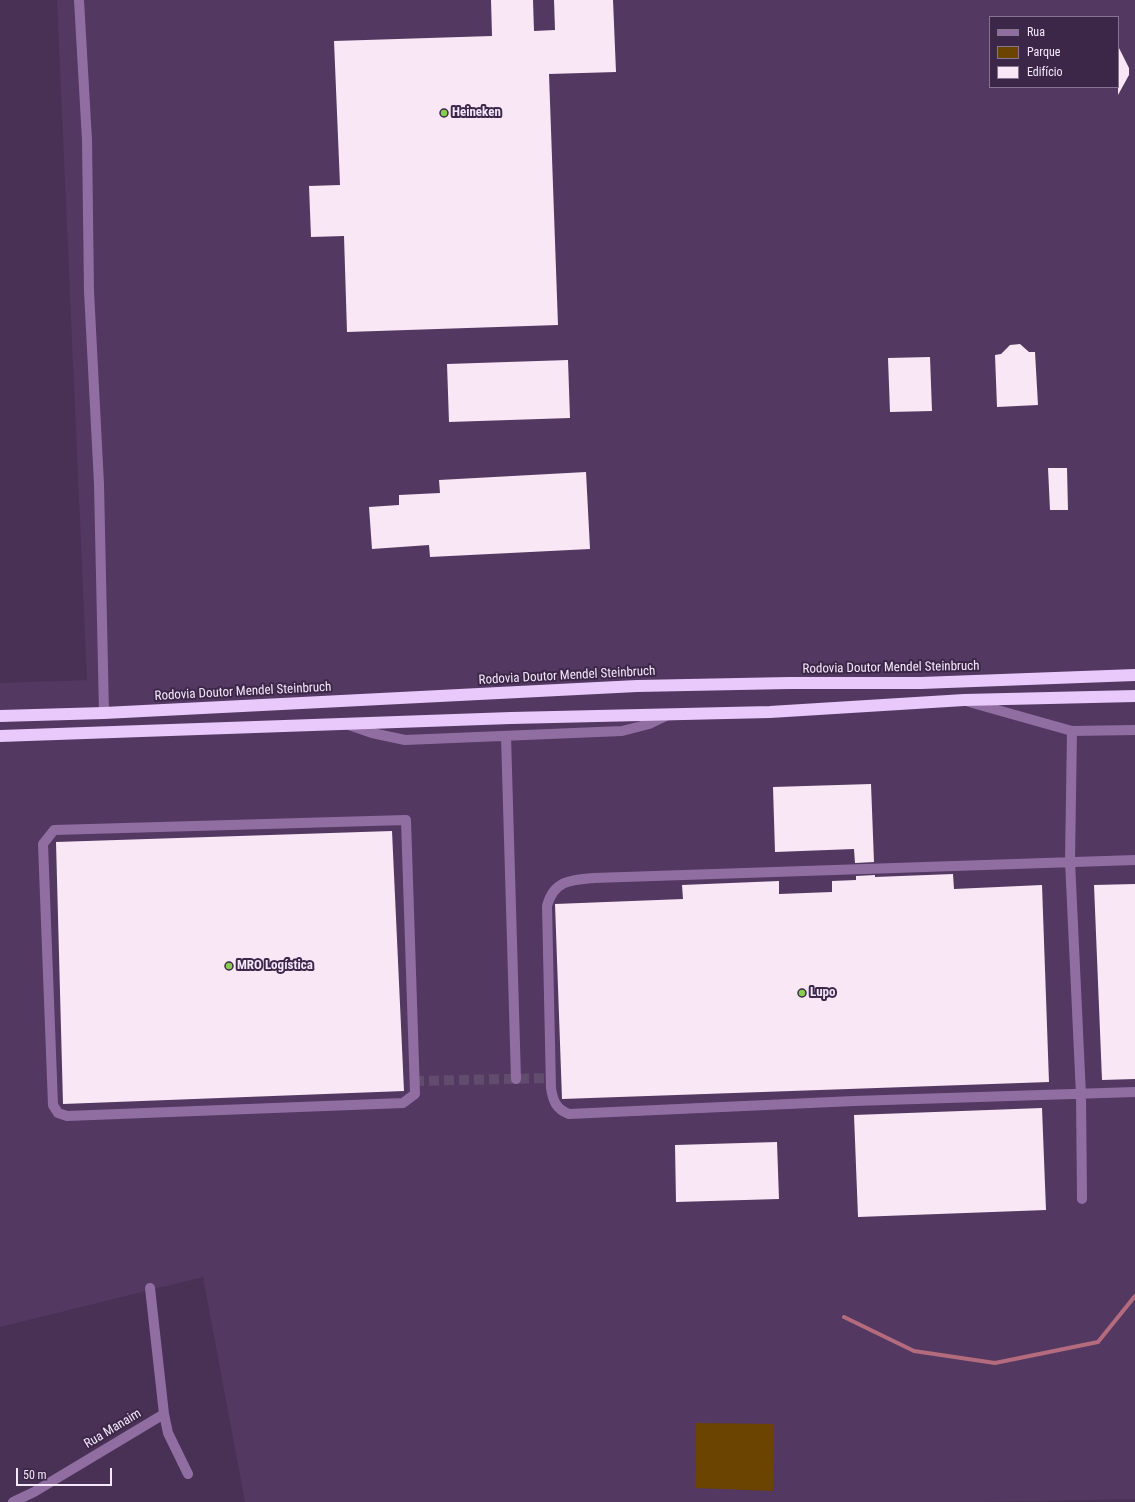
<!DOCTYPE html>
<html>
<head>
<meta charset="utf-8">
<style>
	body { margin:0 }
	#map { position:relative; width:1135px; height:1502px; overflow:hidden; background:#483154; font-family:"Roboto Condensed",sans-serif }
	canvas { display:block }
	.legend { position:absolute; left:989px; top:16px; width:130px; height:72px; box-sizing:border-box; background:#3d2749; border:1px solid #877491; margin:0; padding:5px 7px; list-style:none; font-size:12px; color:#f5e8fd }
	.legend li { display:flex; align-items:center; gap:8px; height:20px }
	.legend b { width:20px; border:1px solid #877491 }
	.scale { position:absolute; left:16px; top:1468px; width:96px; height:18px; box-sizing:border-box; border:2px solid #f5e8fd; border-top:0; padding-left:5px; font-size:12px; line-height:14px; white-space:nowrap; color:#f5e8fd; -webkit-text-stroke:3px #3d2749; paint-order:stroke }
</style>
</head>
<body>
<div id="map">
<canvas width="1135" height="1502"></canvas>
<ul class="legend">
<li><b style="height:5px;background:#906ea2"></b>Rua</li>
<li><b style="height:11px;background:#6a4400"></b>Parque</li>
<li><b style="height:11px;background:#f9e7f5"></b>Edifício</li>
</ul>
<div class="scale">50 m</div>
</div>
<script>
const ctx = document.querySelector('canvas').getContext('2d');
ctx.lineJoin = 'round';
function fill(path, color) { ctx.fillStyle = color; ctx.fill(path, 'evenodd'); }
function stroke(path, color, width, dash) { ctx.strokeStyle = color; ctx.lineWidth = width; ctx.lineCap = dash ? 'butt' : 'round'; ctx.setLineDash(dash || []); ctx.stroke(path); }
function write(font, color, halo, rows, align = 'center') {
  ctx.font = font + ' "Roboto Condensed",sans-serif'; ctx.lineWidth = 4; ctx.setLineDash([]); ctx.textBaseline = 'middle'; ctx.strokeStyle = halo; ctx.fillStyle = color; for (const [text, x, y, turn = 0] of rows) {
    ctx.save(); ctx.translate(x, y); ctx.rotate((+turn || 0) * Math.PI / 180); ctx.textAlign = isNaN(turn) ? turn : align; if (halo) ctx.strokeText(text, 0, 0); ctx.fillText(text, 0, 0); ctx.restore();
  }
}
fill(new Path2D(`
	M57 0H1135V1499L980 1502H245L203 1277 0 1327V683L87 680ZM990 17H1118V87H990Z`), '#533861');
fill(new Path2D(`
	M696 1423 774 1424 773 1491 695 1488Z`), '#6a4400');
stroke(new Path2D(`
	M844 1317 914 1351 995 1363 1098 1342 1135 1296`), '#b46b7d', 4);
fill(new Path2D(`
	M491 0H533L534 31 555 30 554 0H613L616 72 549 74 558 325 347 332 344 236 311 237 309 186 340 185 334 41 492 36Z
	M1118 46 1129 68V75L1118 95Z
	M1020 344 1029 352H1035L1038 405 997 407 995 355 1001 354 1010 345Z
	M930 357 932 411 890 412 888 358Z
	M568 360 570 418 449 422 447 364Z
	M1048 468H1067L1068 510H1050Z
	M586 472 590 549 430 557 429 545 372 549 369 507 399 505V495L440 493 439 480Z
	M871 784 874 862 855 863 854 849 775 852 773 787Z
	M392 831 404 1091 63 1104 56 842Z
	M953 874 954 889 1042 885 1049 1082 562 1099 555 904 683 899 682 885 779 881V894L832 892V881L856 880V876L875 875V877Z
	M1135 884V1079L1102 1080 1094 885Z
	M1042 1108 1046 1210 858 1217 854 1115Z
	M777 1142 779 1199 676 1202 675 1145Z`), '#f9e7f5');
stroke(new Path2D(`
	M414 1081 551 1078`), '#624c6d', 10, [10, 5]);
stroke(new Path2D(`
	M79 0 87 140 89 291 99 484 104 713
	M969 702 1072 731 1135 730
	M349 725 372 733 405 740 622 731 649 724 668 715
	M1072 731 1070 861 1081 1095 1082 1199
	M506 736 516 1079
	M406 820 415 1094 403 1103 67 1116 58 1113 53 1105 43 844 54 830Z
	M1135 860 594 878C571 880 554 880 547 906L551 1088C553 1101 556 1109 569 1114L854 1101 1135 1092
	M150 1288 164 1414 168 1433 188 1474
	M13 1502 34 1492 164 1414`), '#906ea2', 10);
stroke(new Path2D(`
	M0 716 104 713 637 686 789 683H921L1135 675
	M0 736 511 718 770 712 964 700 1135 696`), '#e9c8fb', 12);
for (const [x, y, r, color] of [
	[444,113,4,"#86cf4b"],
	[229,966,4,"#86cf4b"],
	[802,993,4,"#86cf4b"]
]) { const dot = new Path2D(); dot.arc(x, y, r, 0, 2 * Math.PI); ctx.fillStyle = color; ctx.fill(dot); stroke(dot, '#3d2749', 1.5); }
write('bold 13px', '#f5e8fd', '#3d2749', [
	["Heineken",452,113],
	["MRO Logística",237,966],
	["Lupo",810,993]
], 'left');
write('13px', '#f5e8fd', '#3d2749', [
	["Rodovia Doutor Mendel Steinbruch",891,668,-1],
	["Rodovia Doutor Mendel Steinbruch",567,676,-3],
	["Rodovia Doutor Mendel Steinbruch",243,692,-3],
	["Rua Manaim",113,1429,-31]
]);
</script>
</body>
</html>
